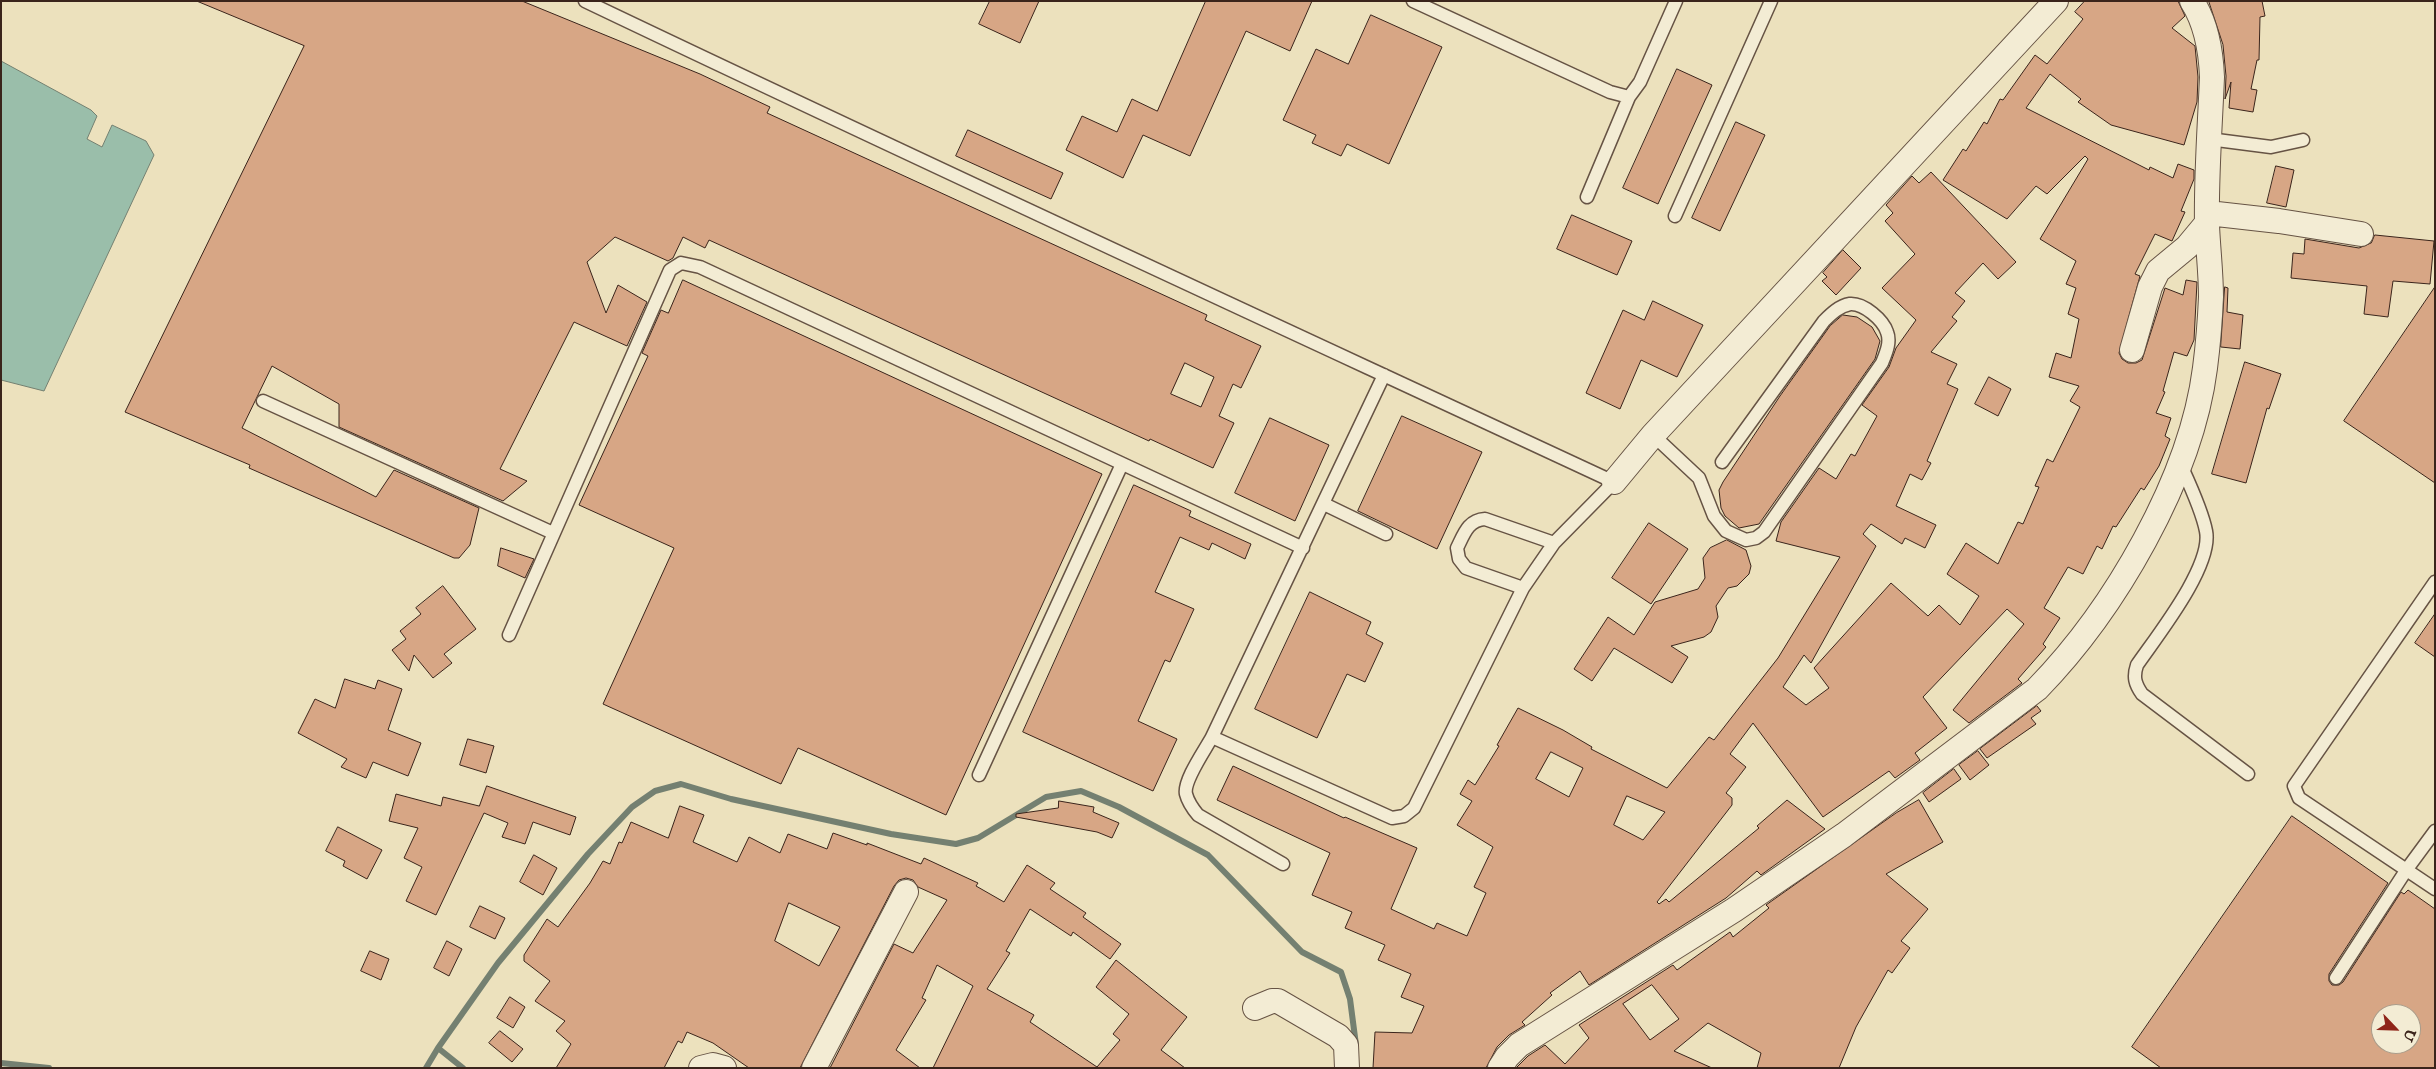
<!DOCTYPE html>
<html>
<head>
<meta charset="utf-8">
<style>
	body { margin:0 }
	#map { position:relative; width:2436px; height:1069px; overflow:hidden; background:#ece1bd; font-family:"IM FELL English",serif }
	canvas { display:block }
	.frame { position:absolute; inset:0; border:2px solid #3a241b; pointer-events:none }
	.north { position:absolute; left:2371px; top:1004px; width:50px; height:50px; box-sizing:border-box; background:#f3ecd4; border:1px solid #a99c8a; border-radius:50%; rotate:114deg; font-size:14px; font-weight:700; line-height:20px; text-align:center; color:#3a241b }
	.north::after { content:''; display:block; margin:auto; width:18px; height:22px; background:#8f2418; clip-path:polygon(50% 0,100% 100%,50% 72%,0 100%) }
</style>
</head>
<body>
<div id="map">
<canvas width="2436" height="1069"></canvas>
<div class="frame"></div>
<div class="north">U</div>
</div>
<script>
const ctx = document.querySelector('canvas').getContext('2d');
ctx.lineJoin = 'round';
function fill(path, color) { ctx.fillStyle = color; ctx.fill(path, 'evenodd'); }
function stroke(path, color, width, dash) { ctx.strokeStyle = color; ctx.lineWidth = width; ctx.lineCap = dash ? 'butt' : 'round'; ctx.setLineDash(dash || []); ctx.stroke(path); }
const water = new Path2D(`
	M1 61 91 110 97 116 87 139 102 147 112 125 146 141 154 155 44 391 1 380Z`);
fill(water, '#9abeaa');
stroke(water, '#748071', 1);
stroke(new Path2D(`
	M1 1063 49 1068
	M426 1068 438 1048
	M463 1068 438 1048 498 963 588 854 632 807 655 791 681 784 731 799 891 834 956 844 978 838 1046 797 1081 791 1119 807 1208 855 1302 952 1341 972 1350 999 1356 1045`), '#748071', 6);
const building = new Path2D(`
	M197 1H522L700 74 770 107 767 113 1207 315 1205 320 1261 346 1241 388 1233 384 1219 416 1234 423 1213 468 1150 439 1149 441 709 240 705 248 683 237 673 258 668 261 615 237 587 262 606 313 618 285 647 302 627 346 574 322 500 469 527 481 503 501 339 427V404L272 366 242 428 376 497 394 470 479 508 470 545 459 558H454L249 468 250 465 125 412 304 46ZM1185 363 1214 377 1201 407 1171 394Z
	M990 1H1039L1020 43 979 24Z
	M1206 1H1312L1290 51 1246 31 1190 156 1143 135 1123 178 1066 150 1082 116 1117 132 1132 99 1157 111Z
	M2085 1H2178L2185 16 2172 28 2195 46 2198 77 2197 102 2184 145 2111 125 2078 102 2081 99 2050 74 2026 108 2149 170 2150 167 2173 178 2178 164 2194 170V179L2181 211 2185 212 2172 241 2155 234 2135 274 2140 276 2119 353 2122 359 2128 363H2136L2142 360 2165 288 2183 295 2186 280 2197 282 2194 340 2187 356 2174 352 2163 391 2165 392 2156 413 2171 418 2165 436 2170 439 2159 466 2144 490 2141 488 2116 527 2113 526 2102 549 2097 546 2083 574 2068 567 2044 608 2060 618 2043 644 2046 647 2018 679 2022 683 1969 723 1953 710 2024 624 2007 609 1923 697 1947 728 1915 753 1920 760 1895 778 1889 771 1823 817 1753 723 1730 754 1746 767 1726 793 1732 798V805L1657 902 1659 904 1666 899 1669 902 1759 828 1757 826 1787 800 1825 829 1761 875 1757 871 1726 898 1589 985 1580 971 1550 993 1552 995 1522 1022 1525 1025 1509 1035 1497 1047 1486 1068H1373L1375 1032 1412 1033 1424 1006 1401 997 1411 974 1378 960 1385 945 1345 928 1352 912 1312 895 1330 853 1217 800 1233 766 1344 818 1345 817 1417 848 1391 909 1434 929 1437 923 1467 936 1486 893 1474 887 1493 847 1457 825 1472 801 1460 794 1468 780 1475 785 1499 746 1497 745 1518 708 1563 730 1592 747 1591 749 1667 788 1709 737 1714 740 1778 658 1840 557 1776 541 1781 522 1819 468 1836 479 1851 454 1855 456 1877 416 1862 405 1889 367 1896 348 1916 320 1882 288 1915 254 1885 221 1893 213 1886 205 1912 176 1919 183 1931 172 2016 262 1998 279 1983 263 1955 293 1965 301 1952 317 1957 321 1931 352 1957 364 1947 384 1958 389 1927 461 1931 463 1922 480 1910 474 1896 506 1936 525 1925 548 1905 538 1902 544 1871 524 1863 534 1876 546 1811 663 1804 655 1783 687 1806 705 1829 688 1814 668 1891 583 1928 616 1939 605 1960 625 1979 596 1947 574 1966 543 1998 564 2018 522 2023 524 2039 487 2035 486 2047 459 2053 462 2080 407 2070 401 2079 386 2049 377 2056 353 2071 358 2079 319 2068 314 2076 288 2066 284 2076 261 2040 239 2088 159 2085 156 2047 194 2036 186 2007 219 1943 180 1963 149 1966 151 1984 122 1987 124 2000 99 2003 100 2035 55 2047 64 2083 19 2075 12ZM1551 752 1583 768 1569 797 1536 779ZM1627 796 1665 812 1643 840 1614 825Z
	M2209 1H2262L2265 16 2260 17 2259 60H2257L2251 89 2257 90 2253 112 2229 108 2231 82 2225 99 2226 76 2223 45Z
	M1371 15 1442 47 1389 164 1347 144 1341 156 1312 143 1316 135 1283 120 1316 49 1348 64Z
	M1677 69 1712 85 1658 204 1623 188Z
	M1736 122 1765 135 1720 231 1692 218Z
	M968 130 1063 173 1051 199 956 156Z
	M2276 166 2294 170 2286 207 2267 203Z
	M1572 215 1632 241 1617 275 1557 249Z
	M2375 235 2434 241 2430 284 2393 281 2388 317 2364 314 2367 286 2291 278 2293 253 2304 254 2305 239 2359 248 2371 243Z
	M1843 250 1861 268 1836 295 1822 281 1827 277 1823 273Z
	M683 280 1102 474 946 815 798 748 781 784 603 704 674 548 579 505 648 356 642 353 661 310 668 313Z
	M2225 287 2228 288 2227 312 2243 315 2240 349 2221 347Z
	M2435 287V483L2344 421Z
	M1653 301 1703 325 1677 377 1641 360 1620 409 1586 393 1623 310 1644 320Z
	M1843 315 1857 317 1872 327 1880 341 1875 359 1759 524 1739 528 1725 516 1721 508 1719 490 1723 482 1780 396 1830 326Z
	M2245 362 2281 374 2269 409 2267 408 2246 483 2212 474Z
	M1989 377 2011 389 1998 416 1975 404Z
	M1402 416 1482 452 1437 549 1358 511Z
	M1270 418 1329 445 1295 521 1235 493Z
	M1134 485 1191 511 1189 516 1251 544 1245 559 1212 543 1209 550 1180 537 1155 592 1194 609 1170 662 1165 660 1138 721 1177 739 1153 791 1023 732Z
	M1649 523 1688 549 1651 604 1612 578Z
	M1727 540 1746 550 1751 566 1749 574 1737 586 1728 588 1716 606 1718 617 1711 632 1704 637 1671 646 1688 657 1672 683 1614 648 1592 681 1574 669 1608 617 1634 635 1655 602 1698 589 1705 578 1703 558 1710 548Z
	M501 548 534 559 525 578 498 566Z
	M443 586 476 629 444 654 452 663 433 678 414 655 409 671 392 650 406 639 400 631 421 614 416 608Z
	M1310 592 1371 622 1366 634 1383 643 1365 682 1347 674 1317 738 1255 709Z
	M2435 614V657L2415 643Z
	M345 679 375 689 378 680 402 689 388 730 421 743 408 776 373 762 366 778 341 767 347 759 298 733 315 699 335 708Z
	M2037 706 2041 711 2031 718 2036 724 1987 758 1980 749Z
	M468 739 494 746 486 773 460 765Z
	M1978 751 1989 765 1970 780 1959 765Z
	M1954 769 1961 779 1929 802 1923 793Z
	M487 786 576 817 570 835 533 822 525 844 502 837 508 823 484 813 436 915 406 901 422 867 404 858 418 828 389 821 396 794 441 806 443 797 479 806Z
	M1919 800 1943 842 1886 874 1928 909 1901 941 1910 948 1892 973 1888 970 1856 1027 1839 1068H1757L1761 1053 1708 1023 1674 1051 1712 1068H1516L1528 1056 1545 1045 1565 1064 1589 1038 1579 1025 1673 965 1677 970 1730 932 1733 937 1769 908 1766 905 1896 813ZM1652 985 1679 1019 1650 1040 1623 1004Z
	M1059 801 1094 807 1093 812 1119 823 1112 838 1097 832 1016 817V814L1058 808Z
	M680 806 704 815 693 842 737 862 749 837 780 853 788 834 827 849 833 833 867 845V843L921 864 924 858 978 883 976 886 1004 902 1027 865 1055 883 1050 889 1086 913 1083 917 1121 944 1110 959 1073 932 1071 936 1030 909 1006 951 1010 953 987 989 1034 1015 1030 1022 1097 1067 1120 1040 1113 1034 1129 1014 1096 987 1116 960 1187 1017 1161 1050 1185 1068H933L973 986 937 965 922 998 926 1000 896 1050 920 1068H830L894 944 913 953 947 900 918 887 913 880 906 878 899 880 894 886 800 1068H749L713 1043 687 1032 682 1043 678 1041 664 1068H556L571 1044 556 1031 565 1021 535 1001 550 981 524 961V955L547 919 558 927 590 883 603 861 610 864 619 842 622 843 631 822 668 838ZM789 903 840 927 819 966 775 941Z
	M2292 816 2388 883 2329 974V981L2332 985H2339L2343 982 2401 892 2404 894 2408 890 2435 909V1068H2161L2132 1047ZM2381 1014H2411V1044H2381Z
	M338 827 382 850 367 879 343 866 345 861 326 851Z
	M534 855 557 868 543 895 520 882Z
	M480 906 505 918 495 939 470 927Z
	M447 941 462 949 449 976 434 968Z
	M370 951 389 959 381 980 361 971Z
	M510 997 525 1007 513 1028 497 1018Z
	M500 1031 523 1049 512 1062 489 1043Z`);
fill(building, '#d7a685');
stroke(building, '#3a241b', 1);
const service = new Path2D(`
	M585 1C926 164 1270 322 1614 482L1554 543 1523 588 1414 808 1404 816 1392 818 1212 737 1384 375
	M1413 1 1610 92 1629 97 1640 82 1676 1
	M2209 139 2271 147 2303 140
	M1587 197 1629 97
	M1675 216 1771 1
	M263 401 553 533
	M1653 435 1699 478 1714 516 1726 531 1746 540 1756 538 1764 532 1882 363C1886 353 1891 342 1887 332 1883 320 1864 303 1850 304 1839 306 1831 314 1824 321L1722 462
	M2180 463C2189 483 2202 510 2206 531 2213 566 2157 636 2137 665 2133 677 2135 684 2142 694L2248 774
	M1324 504 1386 534
	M2435 582 2294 786 2299 798 2435 889
	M1523 588 1466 568 1459 559 1457 548C1464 534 1468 520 1485 519L1554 543
	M509 635 670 270 681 263 700 267 1303 548
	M1212 737C1205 750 1183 781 1186 794 1188 802 1193 809 1198 815L1283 864
	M979 775 1122 464
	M2336 978 2407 869 2435 831`);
const minor = new Path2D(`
	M2208 213 2279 221 2361 234
	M2132 350 2150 287 2158 271 2187 247 2207 223
	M1614 482 1653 435 2056 1
	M1255 1008 1272 1001H1278L1338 1036 1346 1045 1347 1068
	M701 1068 713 1065 724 1068
	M814 1068 906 892
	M1500 1068 1507 1057 1519 1045 1734 910 1844 835 2037 689C2114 610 2191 479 2205 368 2208 345 2210 320 2211 297 2211 273 2208 249 2207 225 2206 176 2210 126 2212 77 2211 51 2206 23 2192 1`);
stroke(service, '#665344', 15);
stroke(minor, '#665344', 26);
stroke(service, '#f3ecd4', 12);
stroke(minor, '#f3ecd4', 24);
</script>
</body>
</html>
